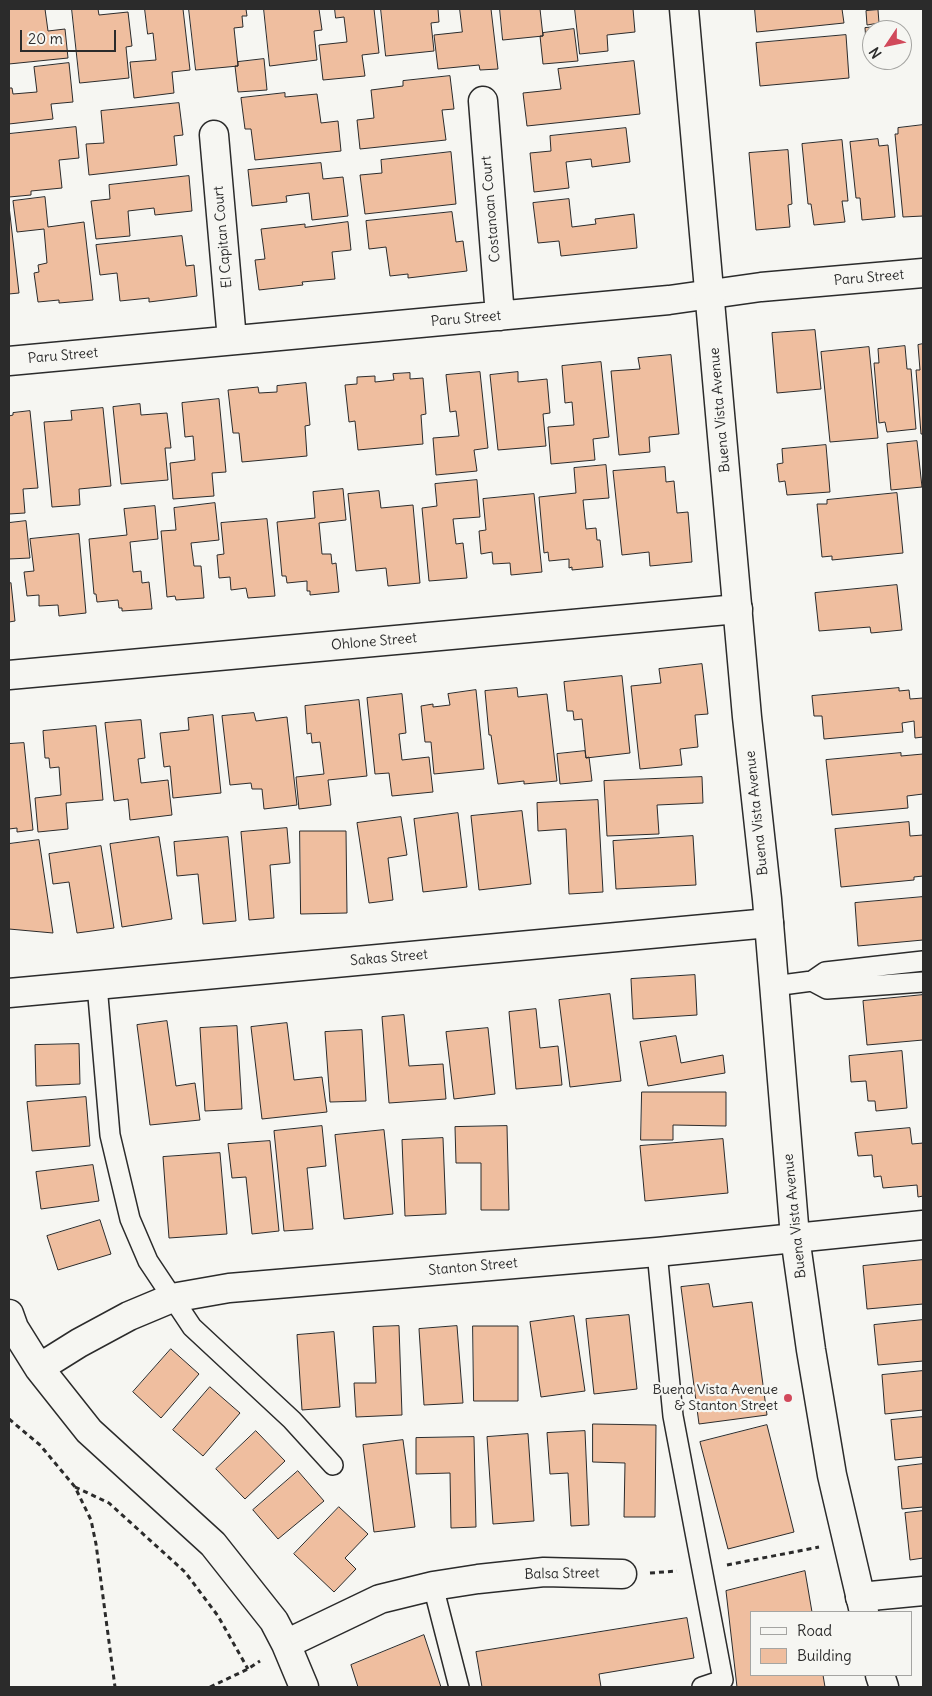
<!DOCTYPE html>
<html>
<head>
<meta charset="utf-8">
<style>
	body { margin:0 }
	#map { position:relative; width:932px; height:1696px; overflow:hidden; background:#f6f6f2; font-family:Delius,sans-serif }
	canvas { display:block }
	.frame { position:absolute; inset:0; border:10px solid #2b2b2b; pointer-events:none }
	.legend { position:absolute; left:750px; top:1611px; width:162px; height:65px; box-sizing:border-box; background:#f6f6f2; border:1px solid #a5a5a2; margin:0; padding:6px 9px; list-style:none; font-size:15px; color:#2b2b2b }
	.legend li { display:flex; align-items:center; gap:10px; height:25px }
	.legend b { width:25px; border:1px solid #a5a5a2 }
	.north { position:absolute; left:862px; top:20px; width:50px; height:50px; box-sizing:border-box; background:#f6f6f2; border:1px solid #a5a5a2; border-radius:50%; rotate:236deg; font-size:14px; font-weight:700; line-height:20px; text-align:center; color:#2b2b2b }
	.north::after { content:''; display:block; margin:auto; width:18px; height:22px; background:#d1495b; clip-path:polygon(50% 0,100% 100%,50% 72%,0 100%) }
	.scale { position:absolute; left:20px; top:30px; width:96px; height:22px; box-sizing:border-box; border:2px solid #2b2b2b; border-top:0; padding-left:6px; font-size:15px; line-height:18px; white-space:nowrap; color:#2b2b2b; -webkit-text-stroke:4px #f6f6f2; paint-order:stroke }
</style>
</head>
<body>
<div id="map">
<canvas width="932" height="1696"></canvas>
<div class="frame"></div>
<ul class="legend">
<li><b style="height:6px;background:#f6f6f2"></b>Road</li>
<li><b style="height:14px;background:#efbe9f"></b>Building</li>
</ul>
<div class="north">N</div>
<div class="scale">20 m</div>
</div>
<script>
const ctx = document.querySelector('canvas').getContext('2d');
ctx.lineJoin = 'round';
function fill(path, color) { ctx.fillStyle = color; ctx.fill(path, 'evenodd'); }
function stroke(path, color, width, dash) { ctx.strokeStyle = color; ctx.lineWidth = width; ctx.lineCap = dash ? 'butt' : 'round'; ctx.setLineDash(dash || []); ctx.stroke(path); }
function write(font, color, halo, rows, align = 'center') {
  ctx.font = font + ' Delius,sans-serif'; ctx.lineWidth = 4.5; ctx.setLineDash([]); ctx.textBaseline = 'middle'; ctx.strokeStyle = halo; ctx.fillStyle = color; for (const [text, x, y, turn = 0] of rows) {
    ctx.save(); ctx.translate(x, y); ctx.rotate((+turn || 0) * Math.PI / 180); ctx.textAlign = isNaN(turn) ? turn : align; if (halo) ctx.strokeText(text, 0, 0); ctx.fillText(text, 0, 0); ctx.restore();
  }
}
const building = new Path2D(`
	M9 9H45L48 31 65 29 68 58 9 64Z
	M72 9H98L99 15 128 12 132 46 126 47 129 78 80 83Z
	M145 9H183L190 70 172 72 174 93 134 98 130 62 156 60 153 33 148 34Z
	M189 9H246L247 16H242L243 27 234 28 238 66 196 70Z
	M264 9H319L322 30 314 31 317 60 270 66Z
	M335 9H374L379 53 362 55 365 76 323 80 319 45 347 42 344 17 336 18Z
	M381 9H438L439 22 431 23 434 51 386 56Z
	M460 9H491L498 69 480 70 479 65 438 69 434 35 462 32Z
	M500 9H540L543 36 503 40Z
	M575 9H633L635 32 607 35 608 51 580 54Z
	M755 9H842L844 23 757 32Z
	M878 10 879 23 867 25 866 11Z
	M877 27V30H872V40L866 41 865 28Z
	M574 29 578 61 543 64 540 36H543V33Z
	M846 35 849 78 760 86 756 43Z
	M264 59 267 90 238 92 235 66H238V62Z
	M634 61 640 114 527 126 523 93 561 89 558 69Z
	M69 63 73 102 51 104 53 119 9 124V88H12L13 94 37 92 34 67Z
	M450 76 454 109 442 110 446 140 360 149 357 120 374 118 371 90 403 86V81Z
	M285 93V97L317 94 321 123 338 121 341 151 255 160 251 129H245L241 98Z
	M179 103 183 135 174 136 177 165 89 175 86 144 104 143 101 111Z
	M923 125V216L903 217 895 134H898V128Z
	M76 127 79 158 59 160 62 188 31 191V195L9 197V134Z
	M626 128 630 162 592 167 591 159 566 162 569 188 534 192 530 153 551 151 550 136Z
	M878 139 879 146 888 145 895 217 862 220 860 198H856L850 142Z
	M842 140 848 201H842L845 222 814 225 811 204H808L802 144Z
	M788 150 792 204 788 205 790 227 756 230 749 153Z
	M451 152 456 204 365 214 360 175 382 173 381 160Z
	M321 163 323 179 343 177 348 216 312 220 309 193 286 196 287 202 252 206 248 170Z
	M189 176 192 211 155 215 154 208 128 211 130 236 96 239 91 201 110 199 109 185Z
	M45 197 48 227 84 222 93 300 59 303V300L38 302 34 273 39 272 38 265 47 263 44 229 17 232 13 201Z
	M569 199 572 227 596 224 595 219 634 214 637 248 561 256 559 241 538 243 533 203Z
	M9 206 19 293 9 294Z
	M452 212 456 242 463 241 467 271 408 278V274L390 276 386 247 369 249 366 221Z
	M348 222 351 250 332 252 335 279 302 282 303 285 259 290 255 260 265 259 261 229 305 224V227Z
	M182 236 186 266 194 265 197 296 149 302V298L120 301 117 273 100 275 96 245Z
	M815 330 821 389 777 393 772 333Z
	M923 344V434H921L916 370H920L918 345Z
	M905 346 907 369H911L916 429 887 432 885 422 879 423 874 363H879L878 349Z
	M869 347 878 438 830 442 821 352Z
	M671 355 679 434 649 437 650 452 619 455 611 371 640 369 638 358Z
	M601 362 609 437 593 439 595 460 551 464 548 427 574 425 572 402 565 403 562 366Z
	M480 372 488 448 474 450 477 471 436 475 433 438 459 436 456 411 450 412 446 375Z
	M518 372V382L547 379 550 413 543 414 546 446 498 450 490 375Z
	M410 373V379L423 378 426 414 421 415 423 444 358 450 355 421 349 422 345 385 357 384V377L375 376V382L394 380 393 374Z
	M306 383 310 425 305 426 307 456 242 462 239 433H233L228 390 258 387 259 393 277 392V386Z
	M219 399 226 472 212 473 214 496 173 499 170 463 195 460 193 436 185 437 182 403Z
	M140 404 141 415 167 413 171 448H165L168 480 121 484 113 407Z
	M103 408 111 486 79 489 80 505 52 507 44 422 72 420 71 411Z
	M30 411 38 488 23 489 25 513 9 514V416L13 415V413Z
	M917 441 922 487 891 490 887 444Z
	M826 445 830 492 787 495 785 481 779 482 777 464 783 463 782 449Z
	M606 465 609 498 583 500 586 529 596 528 597 540H600L603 567 572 570V567L569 568V559L549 561 548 552 544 553 539 497 576 493 574 468Z
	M665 467 666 482 674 481 677 513 688 512 692 562 650 566 649 552 622 555 613 471Z
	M477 480 480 517 453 519 456 544 463 543 467 578 429 581 422 508 437 506 435 484Z
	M343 489 346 520 319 523 322 554H331L332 564 336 563 339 592 310 595V591H307V581L287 583 286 576H282L277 522 315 518 313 492Z
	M379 491 381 508 413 505 420 583 388 586 386 568 356 571 348 494Z
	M897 493 903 553 832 560V556L822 557 817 504H827V500Z
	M534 494 542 572 511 575 510 563 493 564 492 552 481 554 479 531 486 530 483 499Z
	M215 503 219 540 191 543 194 566H201L204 598 176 600 175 596 167 597 161 531 176 530 174 508Z
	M155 506 158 539 130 542 133 572 141 571 142 583 149 582 152 609 122 611V608H119L118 600 97 602 96 594H94L89 539 127 535 124 509Z
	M267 519 275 596 248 598 246 588 231 590 230 577 219 578 217 555 224 554 221 523Z
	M26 521 30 558 9 559V523Z
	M79 534 86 613 59 616 58 605 39 606V595L27 596 24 572 34 571 30 539Z
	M11 583 15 621 9 622V584Z
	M897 585 902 630 871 633 870 627 819 631 815 593Z
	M702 664 708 714 695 715 698 747 680 749 682 765 640 769 631 686 661 683 659 669Z
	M622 676 630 753 586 758 582 719 574 720 573 711H567L564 682Z
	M517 688 518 697 547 694 557 781 524 784V781L498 784 491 735H489L485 691Z
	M899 688V691L909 690 910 699 923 698V737L915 738 914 721 902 723 903 732 824 739 822 716H814L812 696Z
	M476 690 484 769 434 774 431 742H425L421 706 433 704V707L450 705 448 694Z
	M402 694 406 733 399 734 402 760 429 757 433 792 392 796 389 773 375 774 367 698Z
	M359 700 367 776 328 780 331 805 299 809 296 777 324 774 320 742 312 743 311 733 307 734 305 706Z
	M254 713 256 721 287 717 297 805 264 809 262 789H252L251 783 230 785 222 716Z
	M213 715 221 793 173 798 170 766 164 767 160 733 189 730 188 718Z
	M141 720 145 758 138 759 141 783 168 780 172 815 130 820 128 799 114 801 105 723Z
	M96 726 103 800 66 803 68 829 38 832 35 798 61 795 59 767 50 768 49 758H45L43 731Z
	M24 743 33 830 17 832V828L9 829V744Z
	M585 751 586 758 589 757 592 781 560 784 557 754Z
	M901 753V756L923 754V794L907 796 908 808 832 815 826 760Z
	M702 777 703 803 657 805 659 834 607 836 604 781Z
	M598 800 603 892 569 894 566 829 538 831 537 803Z
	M522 811 531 884 479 890 471 816Z
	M458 813 467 887 423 892 414 819Z
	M401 817 407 855 388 858 393 900 369 903 357 823Z
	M909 822 910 836 923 835V876L914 877V880L841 887 835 829Z
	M287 828 290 863 270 865 274 918 249 920 241 832Z
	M300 831H346L347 913 301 914Z
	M693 836 696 885 616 889 613 841Z
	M159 837 172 919 122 927 110 844Z
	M228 837 236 921 203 924 198 874 177 876 174 842Z
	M39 840 53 933 9 929V844Z
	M101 846 114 928 77 933 69 882 53 884 49 854Z
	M923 897V940L858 946 855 903Z
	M695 975 697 1015 633 1019 631 979Z
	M610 994 621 1081 570 1087 559 1000Z
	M923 995V1040L867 1045 863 1001Z
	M536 1009 540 1048 558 1046 562 1085 516 1089 509 1012Z
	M404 1015 409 1066 443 1064 446 1099 389 1103 382 1017Z
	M167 1021 176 1086 195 1083 200 1120 150 1125 137 1025Z
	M287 1023 294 1080 322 1077 327 1112 262 1119 251 1027Z
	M237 1026 242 1109 205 1111 200 1028Z
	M488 1028 495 1094 454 1099 446 1032Z
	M362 1030 366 1101 330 1102 325 1032Z
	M676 1036 681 1063 723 1055 725 1073 648 1086 640 1042Z
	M79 1044 80 1084 36 1086 35 1045Z
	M902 1051 907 1108 876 1111 875 1101H868L866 1081 851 1082 849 1056Z
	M642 1092H726V1126L673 1125V1140H641Z
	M86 1097 90 1146 32 1151 27 1102Z
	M322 1126 326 1166 307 1168 313 1229 284 1231 274 1131Z
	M507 1126 509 1210H481V1163H456L455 1127Z
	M910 1128 912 1144 923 1143V1196L918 1197 917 1185 883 1188 881 1176 874 1177 872 1155 858 1156 855 1133Z
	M384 1130 393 1214 344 1219 335 1135Z
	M443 1138 446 1214 405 1216 402 1140Z
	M723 1139 728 1193 645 1201 640 1146Z
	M270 1141 279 1231 252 1234 246 1177 232 1178 228 1144Z
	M220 1153 227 1234 169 1238 163 1157Z
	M93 1165 99 1201 41 1209 36 1172Z
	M100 1220 111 1254 58 1270 47 1236Z
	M923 1260V1304L867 1309 863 1266Z
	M709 1284 713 1307 752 1302 767 1415 699 1424 681 1287Z
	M629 1315 637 1389 594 1394 586 1319Z
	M574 1316 585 1391 541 1397 530 1322Z
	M923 1320V1361L878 1365 874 1325Z
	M399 1326 402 1415 356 1417 354 1383H376L373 1327Z
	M457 1326 463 1403 424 1405 419 1329Z
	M473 1326H518V1401H474Z
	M334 1332 340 1407 302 1410 297 1335Z
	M171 1349 199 1374 161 1418 133 1392Z
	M923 1371V1410L885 1414 882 1375Z
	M210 1387 240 1413 203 1456 173 1430Z
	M923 1417V1457L895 1460 891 1420Z
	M593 1424 656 1425 655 1517H624L625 1463 593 1462Z
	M767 1425 794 1532 728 1549 700 1442Z
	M256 1431 285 1461 245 1499 216 1469Z
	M585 1431 589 1525 571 1526 568 1473 550 1474 547 1433Z
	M528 1434 534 1521 493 1524 487 1437Z
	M474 1437 476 1527 451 1528 450 1473 416 1474V1438Z
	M403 1440 415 1527 374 1532 363 1445Z
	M923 1464V1507L902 1509 898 1467Z
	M298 1471 324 1501 278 1539 253 1510Z
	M339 1507 368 1534 345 1558 356 1569 334 1592 294 1554Z
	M923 1511V1558L910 1560 905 1513Z
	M805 1571 812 1612H751V1675H823L825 1687H737L726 1591Z
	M687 1618 694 1658 599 1674 601 1687H482L476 1652Z
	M424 1635 441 1687H358L351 1665Z`);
fill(building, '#efbe9f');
stroke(building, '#2b2b2b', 1);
const lane = new Path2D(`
	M812 981 825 972 923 961
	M97 985 110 1135 130 1219 148 1261 192 1327 292 1420 333 1465
	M774 986 812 981 827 989 923 982
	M657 1252 673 1416 723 1680 702 1687
	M433 1586 459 1687`);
const street = new Path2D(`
	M483 101 500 316
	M214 135 232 340
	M9 361 669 300 761 287 923 273
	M9 675 738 609
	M9 993 769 923
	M9 1314 14 1328 39 1368 89 1431 213 1544 274 1621 286 1644 304 1687
	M39 1368 79 1343 129 1316 172 1298 229 1288 657 1252 923 1225
	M860 1597 923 1591
	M286 1644 380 1599 433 1586 478 1579 544 1572 622 1574`);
const secondary = new Path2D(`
	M684 9 747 717 767 899 795 1237 811 1350 832 1475 864 1612
	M880 1675 884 1687`);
stroke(lane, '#2b2b2b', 22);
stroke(street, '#2b2b2b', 31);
stroke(secondary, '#2b2b2b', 31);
stroke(new Path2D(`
	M9 1419 40 1445 75 1487 91 1520 96 1544 115 1687
	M75 1487 109 1503 185 1572 218 1616 248 1669
	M727 1565 819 1547
	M650 1573 677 1571
	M210 1687 248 1669 260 1661`), '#2b2b2b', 3, [5, 4]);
stroke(lane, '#f6f6f2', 19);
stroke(street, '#f6f6f2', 28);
stroke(secondary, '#f6f6f2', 28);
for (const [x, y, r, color] of [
	[788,1398,5,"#d1495b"]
]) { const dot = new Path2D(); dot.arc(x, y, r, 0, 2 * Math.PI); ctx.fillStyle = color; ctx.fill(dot); stroke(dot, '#f6f6f2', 2); }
write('14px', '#2b2b2b', '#f6f6f2', [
	["Costanoan Court",491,209,-95],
	["El Capitan Court",223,237,-95],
	["Paru Street",869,278,-5],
	["Paru Street",466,319,-5],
	["Paru Street",63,356,-5],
	["Buena Vista Avenue",720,410,-95],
	["Ohlone Street",374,642,-5],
	["Buena Vista Avenue",757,813,-96],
	["Sakas Street",389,958,-5],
	["Buena Vista Avenue",795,1216,-96],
	["Stanton Street",473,1267,-5],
	["Balsa Street",562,1574,-1]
]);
write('14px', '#2b2b2b', '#f6f6f2', [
	["Buena Vista Avenue",778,1390],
	["& Stanton Street",778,1406]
], 'right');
</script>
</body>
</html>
